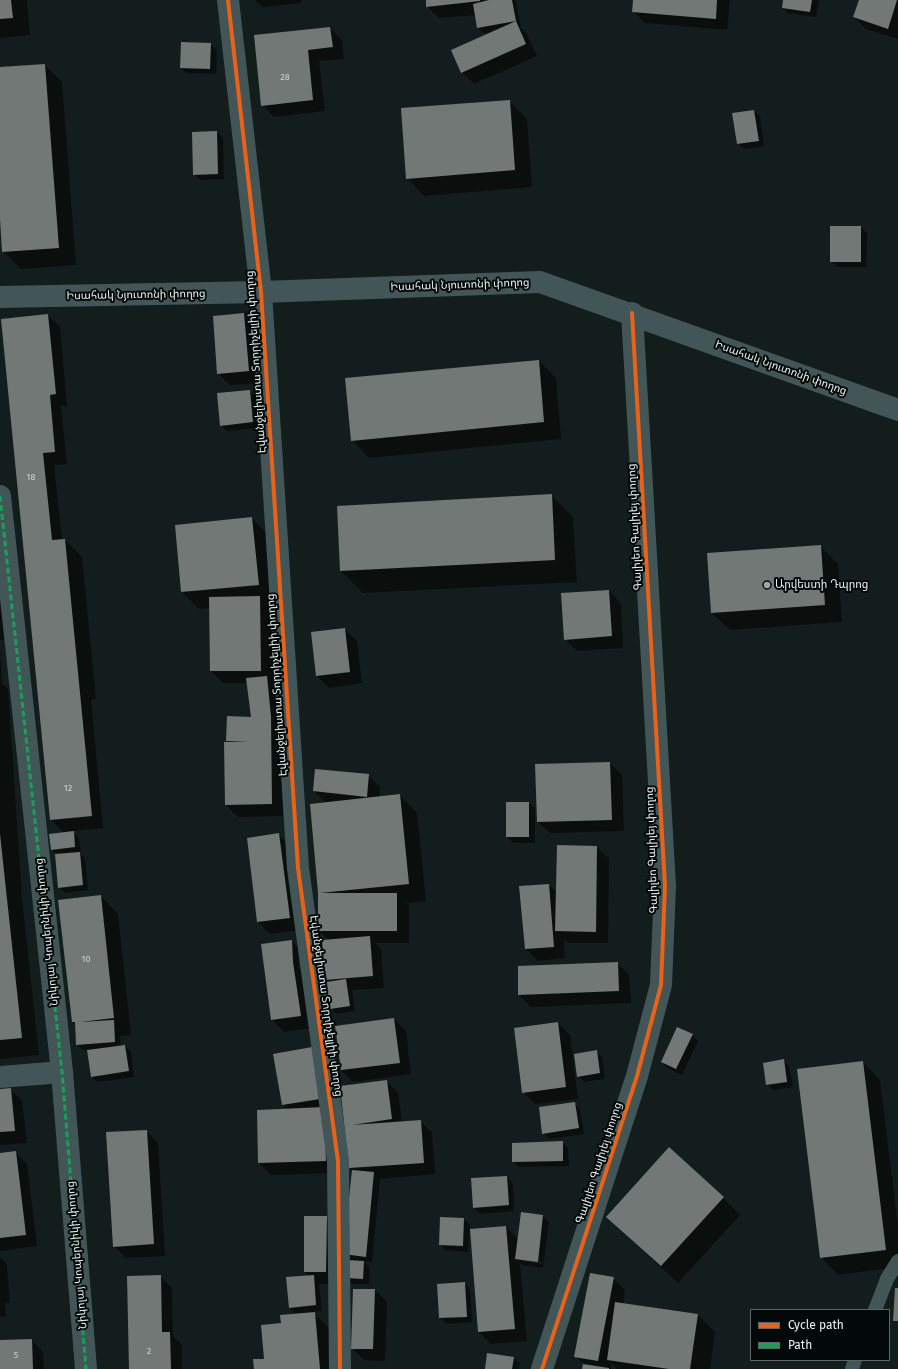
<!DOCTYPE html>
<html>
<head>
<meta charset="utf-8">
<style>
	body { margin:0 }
	#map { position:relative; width:898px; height:1369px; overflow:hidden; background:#131d1b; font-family:"Fira Sans",sans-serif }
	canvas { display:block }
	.legend { position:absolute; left:750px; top:1309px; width:140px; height:52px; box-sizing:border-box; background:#030908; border:1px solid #5f6765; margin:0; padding:5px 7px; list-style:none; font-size:12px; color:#e8f3f1 }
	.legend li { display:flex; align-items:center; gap:8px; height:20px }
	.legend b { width:20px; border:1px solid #5f6765 }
</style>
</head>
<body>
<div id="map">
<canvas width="898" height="1369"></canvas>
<ul class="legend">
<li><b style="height:5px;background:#ea6118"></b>Cycle path</li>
<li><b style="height:5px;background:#1a9f57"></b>Path</li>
</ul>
</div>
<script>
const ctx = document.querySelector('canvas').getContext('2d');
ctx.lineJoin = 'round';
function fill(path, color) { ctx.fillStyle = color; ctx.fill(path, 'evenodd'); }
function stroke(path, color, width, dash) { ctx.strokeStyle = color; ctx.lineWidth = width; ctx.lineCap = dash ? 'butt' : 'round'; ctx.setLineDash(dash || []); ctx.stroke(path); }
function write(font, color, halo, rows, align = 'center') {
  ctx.font = font + ' "Fira Sans","Noto Sans Armenian",sans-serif'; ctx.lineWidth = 4; ctx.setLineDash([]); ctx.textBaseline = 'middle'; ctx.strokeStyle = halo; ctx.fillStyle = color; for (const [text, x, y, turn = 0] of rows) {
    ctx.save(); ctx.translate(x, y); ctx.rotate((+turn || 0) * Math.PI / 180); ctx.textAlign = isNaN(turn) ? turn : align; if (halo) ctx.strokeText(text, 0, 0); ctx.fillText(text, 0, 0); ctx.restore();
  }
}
fill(new Path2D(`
	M0 0H27L30 35 0 38Z
	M255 0H301V3L262 7Z
	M427 0H514L516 2 521 28 527 34 537 56 474 84 462 72 490 32 484 33 478 28 476 15 439 18 427 6Z
	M634 0H730L727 30 645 23 633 11Z
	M784 0H819L816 17 788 13 783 7Z
	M860 0H898V39L866 29 854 17Z
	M330 28 342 40 344 59 319 61 325 111 274 117 262 105 255 36Z
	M182 43 211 44 217 50 216 74 187 73 181 68Z
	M45 65 62 82 76 265 21 269 3 251 0 205V68Z
	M509 101 527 119 532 187 424 196 407 178Z
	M754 111 760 117 764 146 744 149 738 143Z
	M217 132 223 138 224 179 200 180 194 174Z
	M861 227 867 233 866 267H837L831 261Z
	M244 314 256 326 260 383 230 385 218 373Z
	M48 315 60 327 67 406H61L67 464 54 465 62 540H65L82 557 96 699 91 700 103 828 72 831 79 838 81 854 85 859 88 890 65 893 59 887 58 855 52 850 64 833 51 820 2 320Z
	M539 361 556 378 561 439 369 458 352 440Z
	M250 391 256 397 259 428 227 431 221 426Z
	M551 495 573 517 577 582 363 593 341 571 338 507Z
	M252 518 269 536 276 602 266 603 272 609V683L276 723V748L282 755 283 816 238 817 226 805 230 743 227 741 252 718 248 683H223L211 671 210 608 199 609 182 592 176 526Z
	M820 546 838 564 842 622 730 630 712 613Z
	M0 565 5 640H0Z
	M609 591 621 603 623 648 577 651 565 639Z
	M345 629 357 641 362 683 329 688 317 676Z
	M0 647 2 684 8 689 22 898 39 1055 0 1059Z
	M610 763 622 775 624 831 550 833 538 822Z
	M368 775 380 787 379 798 400 795 417 813 426 901 406 903 409 906V943H375L381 949 384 988 352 990 355 1011 337 1014 331 1008 329 982 326 979 329 940 319 931V892L326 803 314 791Z
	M529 803 535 809V843H513L507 837Z
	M279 835 291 847 301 930 270 934 258 922Z
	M558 846 597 847 609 859 608 943H568L564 939 565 958 538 961 526 949 549 885 557 893Z
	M101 896 118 914 131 1035 120 1036 121 1047 125 1046 131 1052 134 1077 97 1082 92 1076 88 1050H83L77 1044 76 1025 73 1022Z
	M292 941 298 947 299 966 297 967 305 974 312 1028 284 1032 272 1020 264 965Z
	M617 963 629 975 631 1003 531 1007 519 995Z
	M394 1019 406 1031 411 1074 353 1082 341 1070Z
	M558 1023 570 1035 578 1099 535 1104 523 1092Z
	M692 1035 698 1041 682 1075 668 1068 662 1062Z
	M311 1048 337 1173 271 1175 259 1163 258 1111 287 1110 283 1105 274 1054Z
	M596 1051 602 1057 605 1079 584 1082 578 1076Z
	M784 1061 789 1066 793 1087 773 1090 767 1084Z
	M863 1062 880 1080 898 1226V1267L838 1275 821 1257Z
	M386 1081 398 1093 402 1122 420 1121 432 1133 435 1174 380 1179 372 1262 363 1261 370 1268 369 1284H353L347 1278 352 1262 344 1254 352 1171 350 1168 341 1087Z
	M10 1089 22 1101 27 1143 0 1145V1090Z
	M574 1103 580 1109 584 1134 549 1139 543 1133Z
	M146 1131 158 1143 165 1256 126 1258 114 1246Z
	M562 1142 568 1148 569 1166 519 1167 513 1161Z
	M15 1152 27 1164 37 1246 0 1251V1154Z
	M507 1177 513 1183 514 1211 480 1214 474 1208Z
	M723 1198 740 1215 678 1283 607 1217Z
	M522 1213 543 1216 549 1222 543 1268 522 1265 520 1263 527 1341 491 1344 479 1332 471 1230 506 1227 519 1240ZM521 1259 543 1262 542 1264 521 1261Z
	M326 1217 338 1229V1284H319L322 1311 313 1312 332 1331 336 1369H255L265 1359 282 1324 297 1315 290 1308 309 1276 305 1272Z
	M464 1219 470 1225 468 1252 446 1250 440 1244Z
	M0 1257 7 1264 10 1303H5L6 1316 0 1317Z
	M160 1276 172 1288 173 1336 182 1345V1369H129Z
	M613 1278 625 1290 623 1304 698 1315 715 1332 710 1369H617L612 1363 611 1369H583L584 1364 575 1356Z
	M464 1283 470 1289 472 1322 446 1324 440 1318 438 1285Z
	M375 1290 387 1302 385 1361 364 1360 352 1348Z
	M32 1340 43 1352 44 1369H0V1341Z
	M514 1358 520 1363 519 1369H486Z`), '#0007');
fill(new Path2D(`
	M0 0H11L13 18 0 19Z
	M426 0H480V1L426 7Z
	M489 0H512L516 21 477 28 473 4Z
	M633 0H717L716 19 632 12Z
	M783 0H812L810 12 782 8Z
	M859 0H897L888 29 853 17Z
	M516 21 526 44 461 73 451 50Z
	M330 27 333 47 308 50 313 100 261 106 254 35Z
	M181 42 211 43 210 69 180 68Z
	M45 64 59 248 2 252 0 219V67Z
	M510 100 515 170 406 179 401 108Z
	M754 110 759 141 737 144 732 113Z
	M217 131 218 174 193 175 192 132Z
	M830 226H861V262H830Z
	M244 313 249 371 217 374 213 316Z
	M48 314 56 394 50 395 55 452 43 453 52 540 65 539 92 816 50 820 1 319Z
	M539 360 544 422 351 441 345 378Z
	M250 390 253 422 220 426 217 393Z
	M552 494 555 560 340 571 337 506Z
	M252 517 259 585 181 592 175 525Z
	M821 545 825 605 711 613 707 553Z
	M609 590 612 636 564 640 561 593Z
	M260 596 261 671H210L209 597Z
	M345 628 350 672 316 676 311 632Z
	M267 676 271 717 272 804 225 805 224 742H248L226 741 227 716 251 717 246 678Z
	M610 762 612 820 537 822 535 764Z
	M315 769 369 774 367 797 313 791Z
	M400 794 409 884 320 893H397V931H318V893L310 804Z
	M506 802H529V837H506Z
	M74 831 75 847 51 850 49 834Z
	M279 833 290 918 257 922 247 838Z
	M0 834 22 1038 0 1040Z
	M557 845 597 846 596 932 555 931Z
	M80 852 83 885 58 888 55 854Z
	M549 884 554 947 525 949 519 886Z
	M101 895 114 1018 80 1022 114 1020 115 1042 76 1045 75 1022H72L58 900Z
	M370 936 373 976 325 980 322 940Z
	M292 940 293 962 301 1016 271 1020 261 944Z
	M618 962 619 991 518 995V966Z
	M346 979 350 1006 330 1009 326 982Z
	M394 1018 400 1063 341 1070 335 1026Z
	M558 1022 566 1087 522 1093 514 1028Z
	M677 1027 693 1034 676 1069 661 1062Z
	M125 1045 129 1071 91 1077 87 1050Z
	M312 1047 320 1099 282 1105 273 1054Z
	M597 1050 600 1073 577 1077 574 1054Z
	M784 1059 787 1082 766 1085 763 1063Z
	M863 1061 886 1250 820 1258 797 1069Z
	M387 1080 392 1119 352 1125 421 1120 424 1163 349 1168 340 1086Z
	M11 1088 15 1131 0 1132V1089Z
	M575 1102 579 1128 542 1134 539 1107Z
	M324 1107 326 1161 258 1163 257 1110Z
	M147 1130 154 1244 113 1247 106 1132Z
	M563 1141V1161L512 1162V1143Z
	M669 1147 724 1197 661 1266 606 1217Z
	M16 1151 26 1235 0 1238V1153Z
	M352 1170 374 1172 366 1257 343 1254Z
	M507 1176 509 1205 473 1208 471 1178Z
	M521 1212 543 1215 538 1262 515 1259Z
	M304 1216H327L326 1272H304Z
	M440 1217 464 1218 463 1246 439 1245Z
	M506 1226 515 1329 478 1332 470 1229Z
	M347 1260 364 1261 363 1279 346 1278Z
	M590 1273 614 1277 598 1361 574 1357Z
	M161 1275 162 1332H170L171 1369H129L127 1276Z
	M314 1275 316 1305 289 1308 286 1277Z
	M465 1282 467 1317 439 1318 437 1284Z
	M895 1288H898V1321H893Z
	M353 1289H375L373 1349H351Z
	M615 1302 698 1314 690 1369H669L607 1360Z
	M315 1312 320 1369H254L253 1359H264L261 1325 281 1323 280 1315Z
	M32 1339 33 1369H0V1340Z
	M487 1353 514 1357 512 1369H485Z
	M583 1364 609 1368V1369H582Z`), '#717875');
stroke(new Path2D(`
	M875 1310 887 1279 898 1261
	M852 1369 855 1360`), '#425658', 14);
stroke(new Path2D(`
	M228 0 261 292 298 868 338 1161 340 1369
	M0 297 261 292 540 282 898 410
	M0 496 62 1072 86 1369
	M0 1077 62 1072
	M542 1369 637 1076 661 985 665 886 632 313`), '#425658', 22);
stroke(new Path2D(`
	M0 496 62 1072 86 1369`), '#1a9f57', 3, [6, 3]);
stroke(new Path2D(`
	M228 0 261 292 298 868 338 1161 340 1369
	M542 1369 637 1076 661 985 665 886 632 313`), '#ea6118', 4);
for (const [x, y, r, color] of [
	[767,585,4,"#9da8a6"]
]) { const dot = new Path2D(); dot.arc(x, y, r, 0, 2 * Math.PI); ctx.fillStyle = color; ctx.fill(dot); stroke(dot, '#030908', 1.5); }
write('9px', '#cad4d2', null, [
	["28",285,77],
	["18",31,477],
	["12",68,788],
	["10",86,959],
	["2",149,1351],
	["5",16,1355]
]);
write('11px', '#e8f3f1', '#030908', [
	["Իսահակ Նյուտոնի փողոց",460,285,-2],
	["Իսահակ Նյուտոնի փողոց",136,295,-1],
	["Էվանջելիստա Տորրիչելլիի փողոց",256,362,-94],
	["Իսահակ Նյուտոնի փողոց",781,368,20],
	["Գալիլեո Գալիլեյ փողոց",635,527,-93],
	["Էվանջելիստա Տորրիչելլիի փողոց",277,685,-94],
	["Գալիլեո Գալիլեյ փողոց",652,850,-92],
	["Նիկոլայ Կոպերնիկի փողոց",47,932,-96],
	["Էվանջելիստա Տորրիչելլիի փողոց",326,1006,82],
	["Գալիլեո Գալիլեյ փողոց",599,1163,-72],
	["Նիկոլայ Կոպերնիկի փողոց",77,1255,-95]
]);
write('11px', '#e8f3f1', '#030908', [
	["Արվեստի Դպրոց",775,585]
], 'left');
</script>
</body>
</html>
